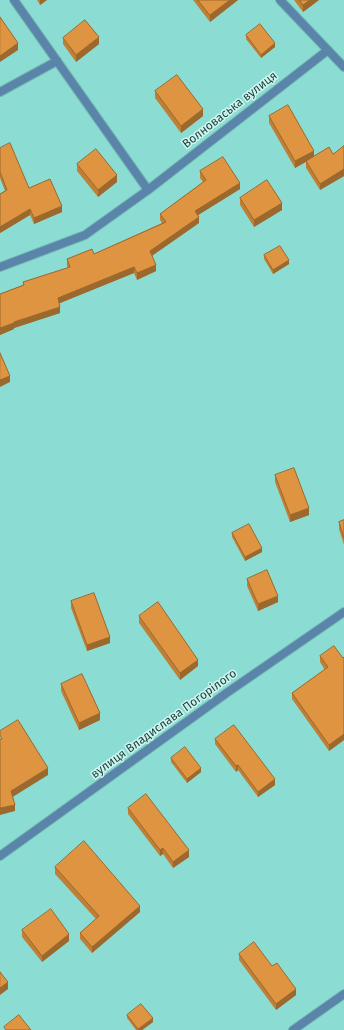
<!DOCTYPE html>
<html>
<head>
<meta charset="utf-8">
<style>
	body { margin:0 }
	canvas { display:block; background:#8bddd3 }
</style>
</head>
<body>
<canvas width="344" height="1030"></canvas>
<script>
const ctx = document.querySelector('canvas').getContext('2d');
ctx.lineJoin = 'round';
function stroke(path, color, width, dash) { ctx.strokeStyle = color; ctx.lineWidth = width; ctx.lineCap = dash ? 'butt' : 'round'; ctx.setLineDash(dash || []); ctx.stroke(path); }
function fill(path, color) { ctx.fillStyle = color; ctx.fill(path, 'evenodd'); }
function write(font, color, halo, rows, align = 'center') {
  ctx.font = font + ' "Fira Sans",sans-serif'; ctx.lineWidth = 3; ctx.setLineDash([]); ctx.textBaseline = 'middle'; ctx.strokeStyle = halo; ctx.fillStyle = color; for (const [text, x, y, turn = 0] of rows) {
    ctx.save(); ctx.translate(x, y); ctx.rotate((+turn || 0) * Math.PI / 180); ctx.textAlign = isNaN(turn) ? turn : align; if (halo) ctx.strokeText(text, 0, 0); ctx.fillText(text, 0, 0); ctx.restore();
  }
}
const lane = new Path2D(`
	M14 0 57 61`);
const street = new Path2D(`
	M280 0 344 67
	M0 92 57 61 148 190
	M0 267 85 235 148 190 328 50
	M0 856 228 692 344 612
	M293 1030 344 994`);
stroke(lane, '#73bab2', 10);
stroke(street, '#73bab2', 10);
stroke(lane, '#5a84aa', 8);
stroke(street, '#5a84aa', 8);
fill(new Path2D(`
	M37 0H47L40 5Z
	M193 0H238L210 22Z
	M294 0H319L303 12Z
	M246 35 275 47 261 58 246 39Z
	M63 38 99 44 76 62 63 44Z
	M155 91 203 116 181 133 155 98Z
	M269 116 314 156 333 154 344 146V176L320 190 306 168V162L295 168 269 123Z
	M0 148 29 188 62 212 34 224 30 215 0 233V194L5 191 0 178Z
	M77 164 117 182 98 197 77 171Z
	M200 171 240 189 198 215 199 223 152 256 156 271 137 280 134 273 59 303 60 313 14 328V329L0 335V294L23 285V282L68 268 67 266V259L94 254 162 223 160 220V214L203 182 200 178Z
	M240 198 282 210 254 227 240 205Z
	M264 255 289 264 273 274 264 259Z
	M275 475 309 515 290 522 275 482Z
	M344 520V545L339 529V522Z
	M232 533 262 552 245 561 232 537Z
	M247 579 278 602 258 611 247 586Z
	M71 601 110 643 87 651 71 608Z
	M139 616 198 666 180 680 139 623Z
	M320 656 343 658 344 657V740L329 751 292 699V693L325 670 320 662Z
	M61 684 100 720 79 730 61 691Z
	M215 739 275 785 258 797 238 770 236 772 215 744Z
	M171 758 201 772 187 783 171 762Z
	M128 808 189 857 173 868 163 854 160 856 128 814Z
	M55 867 140 912 92 953 80 939V933L96 919 55 874Z
	M22 930 69 941 42 962 22 937Z
	M239 954 272 966 296 995 276 1010 239 960Z
	M127 1015 153 1022 142 1030H136L127 1018Z`), '#bf7f37');
fill(new Path2D(`
	M40 0H47L40 5Z
	M230 0H238L210 22V15Z
	M310 0H319L303 12V5Z
	M99 37V44L76 62V55Z
	M18 43V50L0 62V56Z
	M275 43V47L261 58V55Z
	M203 109V116L181 133V126Z
	M314 151V157L295 168V161Z
	M344 169V176L320 190V184Z
	M117 175V182L98 197V190Z
	M240 183V189L195 217V211Z
	M282 203V210L254 227V220Z
	M62 206V212L34 224V218Z
	M30 209V215L0 233V227Z
	M199 217V223L150 257V251Z
	M289 260V264L273 274V270Z
	M156 265V271L137 280V273Z
	M134 267V273L58 304V298Z
	M60 307V313L14 328V329L0 335V328L14 322Z
	M10 376V382L0 387V380Z
	M309 508V515L290 522V515Z
	M262 548V552L245 561V557Z
	M278 596V602L258 611V604Z
	M110 637V643L87 651V645Z
	M198 660V666L180 680V673Z
	M100 713V720L79 730V723Z
	M344 734V740L329 751V745Z
	M238 765V770L236 772V766Z
	M48 768V775L11 798V791Z
	M201 768V772L187 783V779Z
	M275 779V785L258 797V792Z
	M15 805V811L0 815V808Z
	M163 848V854L160 856V850Z
	M189 850V857L173 868V862Z
	M140 906V912L92 953V947Z
	M69 934V941L42 962V956Z
	M8 982V989L0 995V988Z
	M296 989V995L276 1010V1004Z
	M153 1018V1022L142 1030H138Z`), '#9b682d');
const building = new Path2D(`
	M198 0H230L210 15Z
	M300 0H310L303 5Z
	M0 17 18 43 0 56Z
	M85 20 99 37 76 55 63 38Z
	M260 24 275 43 261 55 246 35Z
	M177 75 203 109 181 126 155 91Z
	M288 105 314 151 295 161 269 116Z
	M10 143 29 188 50 179 62 206 34 218 30 209 0 227V194L7 190 0 172V148Z
	M344 146V169L320 184 306 161 329 147 333 154Z
	M96 149 117 175 98 190 77 164Z
	M223 157 240 183 195 211 199 217 150 251 156 265 137 273 134 267 58 298 60 307 14 322V323L0 328V294L24 285 23 282 70 267 67 259 92 249 94 254 166 222 160 214 206 180 200 171Z
	M267 180 282 203 254 220 240 198Z
	M280 246 289 260 273 270 264 255Z
	M0 353 10 376 0 380Z
	M294 468 309 508 290 515 275 475Z
	M344 520V538L339 522Z
	M249 524 262 548 245 557 232 533Z
	M267 570 278 596 258 604 247 579Z
	M94 593 110 637 87 645 71 601Z
	M158 602 198 660 180 673 139 616Z
	M334 646 343 658 344 657V734L329 745 292 693 328 667 320 656Z
	M82 674 100 713 79 723 61 684Z
	M18 720 48 768 11 791 15 805 0 808V739H2L0 735V731Z
	M234 725 275 779 258 792 238 765 236 766 215 739Z
	M185 747 201 768 187 779 171 758Z
	M146 794 189 850 173 862 163 848 160 850 128 808Z
	M84 841 140 906 92 947 80 933 99 916 55 867Z
	M51 909 69 934 42 956 22 930Z
	M254 942 272 966 277 963 296 989 276 1004 239 954Z
	M0 972 8 982 0 988Z
	M141 1004 153 1018 138 1029 127 1015Z
	M19 1015 31 1030H6L4 1027Z`);
fill(building, '#de9440');
stroke(building, '#9b682d', 1);
write('12px', '#1d3f3c', '#cef5f0', [
	["Волноваська вулиця",230,110,-38],
	["вулиця Владислава Погорілого",164,724,-36]
]);
</script>
</body>
</html>
